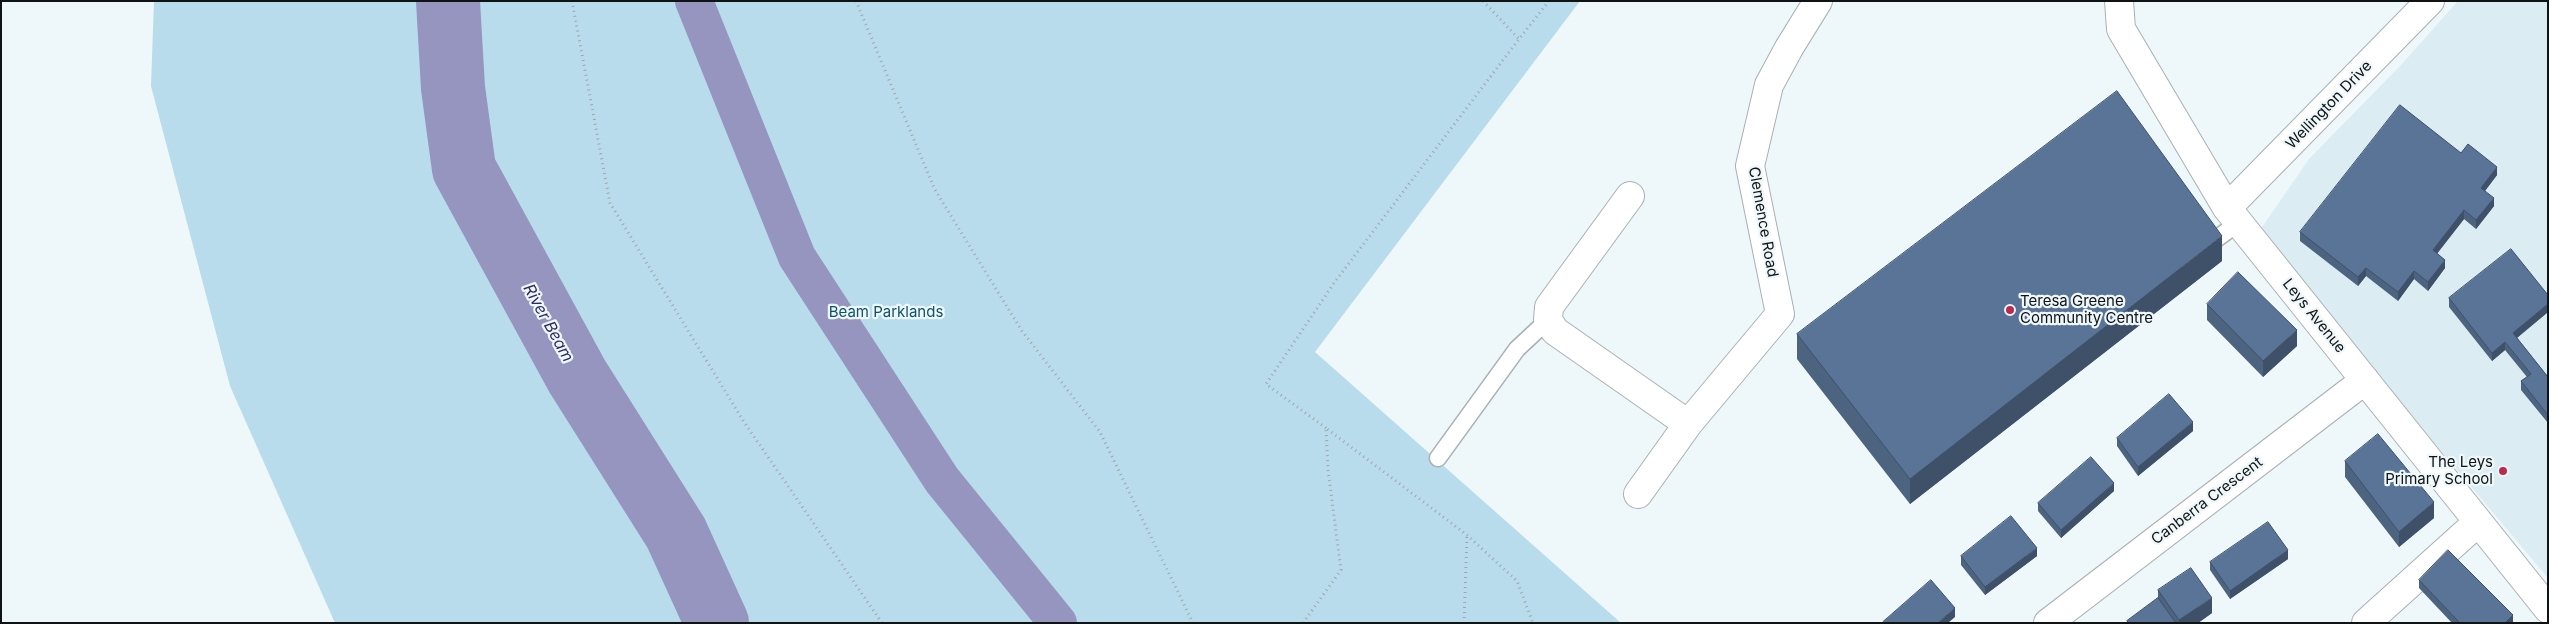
<!DOCTYPE html>
<html>
<head>
<meta charset="utf-8">
<style>
	body { margin:0 }
	#map { position:relative; width:2549px; height:624px; overflow:hidden; background:#eef7fa; font-family:Inter,sans-serif }
	canvas { display:block }
	.frame { position:absolute; inset:0; border:2px solid #101314; pointer-events:none }
</style>
</head>
<body>
<div id="map">
<canvas width="2549" height="624"></canvas>
<div class="frame"></div>
</div>
<script>
const ctx = document.querySelector('canvas').getContext('2d');
ctx.lineJoin = 'round';
function fill(path, color) { ctx.fillStyle = color; ctx.fill(path, 'evenodd'); }
function stroke(path, color, width, dash) { ctx.strokeStyle = color; ctx.lineWidth = width; ctx.lineCap = dash ? 'butt' : 'round'; ctx.setLineDash(dash || []); ctx.stroke(path); }
function write(font, color, halo, rows, align = 'center') {
  ctx.font = font + ' Inter,sans-serif'; ctx.lineWidth = 4.5; ctx.setLineDash([]); ctx.textBaseline = 'middle'; ctx.strokeStyle = halo; ctx.fillStyle = color; for (const [text, x, y, turn = 0] of rows) {
    ctx.save(); ctx.translate(x, y); ctx.rotate((+turn || 0) * Math.PI / 180); ctx.textAlign = isNaN(turn) ? turn : align; if (halo) ctx.strokeText(text, 0, 0); ctx.fillText(text, 0, 0); ctx.restore();
  }
}
fill(new Path2D(`
	M2458 1H2548V578L2368 364 2260 230 2309 159 2402 64Z`), '#dbecf2');
fill(new Path2D(`
	M154 1H1580L1315 352 1621 623H335L230 386 151 86Z`), '#b8dcec');
stroke(new Path2D(`
	M694 1 797 257 942 480 1058 623`), '#9595bf', 38);
stroke(new Path2D(`
	M448 1 453 88 464 169 577 376 676 533 717 623`), '#9595bf', 64);
const service = new Path2D(`
	M2204 248 2238 223
	M1438 458 1517 349 1548 320`);
const minor = new Path2D(`
	M2119 1 2121 29 2227 208 2548 609
	M1630 196 1549 307 1548 320 1555 331 1688 424
	M2227 208 2430 1
	M1638 494 1688 424 1780 314 1750 166 1769 85 1789 48 1818 1
	M2048 623 2365 380
	M2366 623 2477 523`);
stroke(service, '#a8b0b4', 19);
stroke(minor, '#a8b0b4', 30);
stroke(new Path2D(`
	M572 1 610 203 744 422 882 623
	M856 1 935 190 1022 331 1100 432 1193 623
	M1483 1 1519 39 1549 1
	M1326 428 1266 384 1334 283 1519 39
	M1303 623 1341 570 1328 470 1326 428 1467 535 1517 581 1533 623
	M1464 623 1467 536`), '#9fa6a8', 3, [1, 4]);
stroke(service, '#fff', 16);
stroke(minor, '#fff', 28);
fill(new Path2D(`
	M2461 153 2497 175 2485 191 2494 206 2476 229 2464 219 2437 253 2445 268 2428 291 2414 279 2398 301 2366 276 2358 286 2300 241V232Z
	M2222 261 1910 504 1797 359V334Z
	M2548 295V312L2517 338 2548 377V423L2521 390V381L2527 377 2505 350 2492 361 2449 307V298Z
	M2207 304 2297 346 2263 377 2207 320Z
	M2193 431 2138 476 2117 446V438Z
	M2345 461 2434 518 2399 547 2345 477Z
	M2114 491 2061 538 2038 511V503Z
	M1961 556H2037L1985 595 1961 565Z
	M2288 559 2230 599 2210 570V562Z
	M2419 580 2513 623H2452L2419 588Z
	M2158 590 2212 613 2198 623H2127V621L2158 598Z`), '#4d6481');
fill(new Path2D(`
	M2497 167V175L2481 196V188Z
	M2494 198V206L2476 229V220Z
	M2464 210V219L2433 259V250Z
	M2222 236V261L1910 504V479Z
	M2445 260V268L2428 291V282Z
	M2366 268V276L2358 286V277Z
	M2414 271V279L2398 301V292Z
	M2548 304V312L2513 341V333Z
	M2297 330V346L2263 377V361Z
	M2505 342V350L2492 361V353Z
	M2193 422V431L2138 476V467Z
	M2114 483V491L2061 538V530Z
	M2434 502V518L2399 547V532Z
	M2037 548V556L1985 595V587Z
	M2288 550V559L2230 599V591Z
	M2212 598V613L2198 623H2179V620Z
	M1955 608V617L1948 623H1938Z
	M2513 615V623H2505Z`), '#3e5169');
const building = new Path2D(`
	M2117 91 2222 236 1910 479 1797 334Z
	M2400 105 2461 153 2468 144 2497 167 2481 188 2494 198 2476 220 2464 210 2433 250 2445 260 2428 282 2414 271 2398 292 2366 268 2358 277 2300 232Z
	M2511 249 2548 295V304L2513 333 2548 377V415L2521 381 2531 374 2505 342 2492 353 2449 298Z
	M2238 272 2297 330 2263 361 2207 304Z
	M2169 394 2193 422 2138 467 2117 438Z
	M2378 434 2434 502 2399 532 2345 461Z
	M2091 457 2114 483 2061 530 2038 503Z
	M2011 516 2037 548 1985 587 1961 556Z
	M2268 522 2288 550 2230 591 2210 562Z
	M2448 550 2513 615 2505 623H2460L2419 580Z
	M2191 568 2212 598 2179 620 2158 590Z
	M1931 580 1955 608 1938 623H1883V622Z
	M2158 598 2176 623H2129L2127 621Z`);
fill(building, '#597496');
stroke(building, '#3e5169', 1);
for (const [x, y, r, color] of [
	[2010,310,5,"#ba294e"],
	[2503,471,5,"#ba294e"]
]) { const dot = new Path2D(); dot.arc(x, y, r, 0, 2 * Math.PI); ctx.fillStyle = color; ctx.fill(dot); stroke(dot, '#eef7fa', 2); }
write('15px', '#101314', '#eef7fa', [
	["Wellington Drive",2329,105,-46],
	["Clemence Road",1763,222,80],
	["Leys Avenue",2314,316,51],
	["Canberra Crescent",2207,501,-37]
]);
write('15px', '#101314', '#eef7fa', [
	["Teresa Greene",2020,301],
	["Community Centre",2020,318],
	["The Leys",2493,462,"right"],
	["Primary School",2493,479,"right"]
], 'left');
write('15px', '#0d5269', '#eef7fa', [
	["Beam Parklands",886,312]
]);
write('italic 16px', '#2f295f', '#eef7fa', [
	["River Beam",548,323,61]
]);
</script>
</body>
</html>
